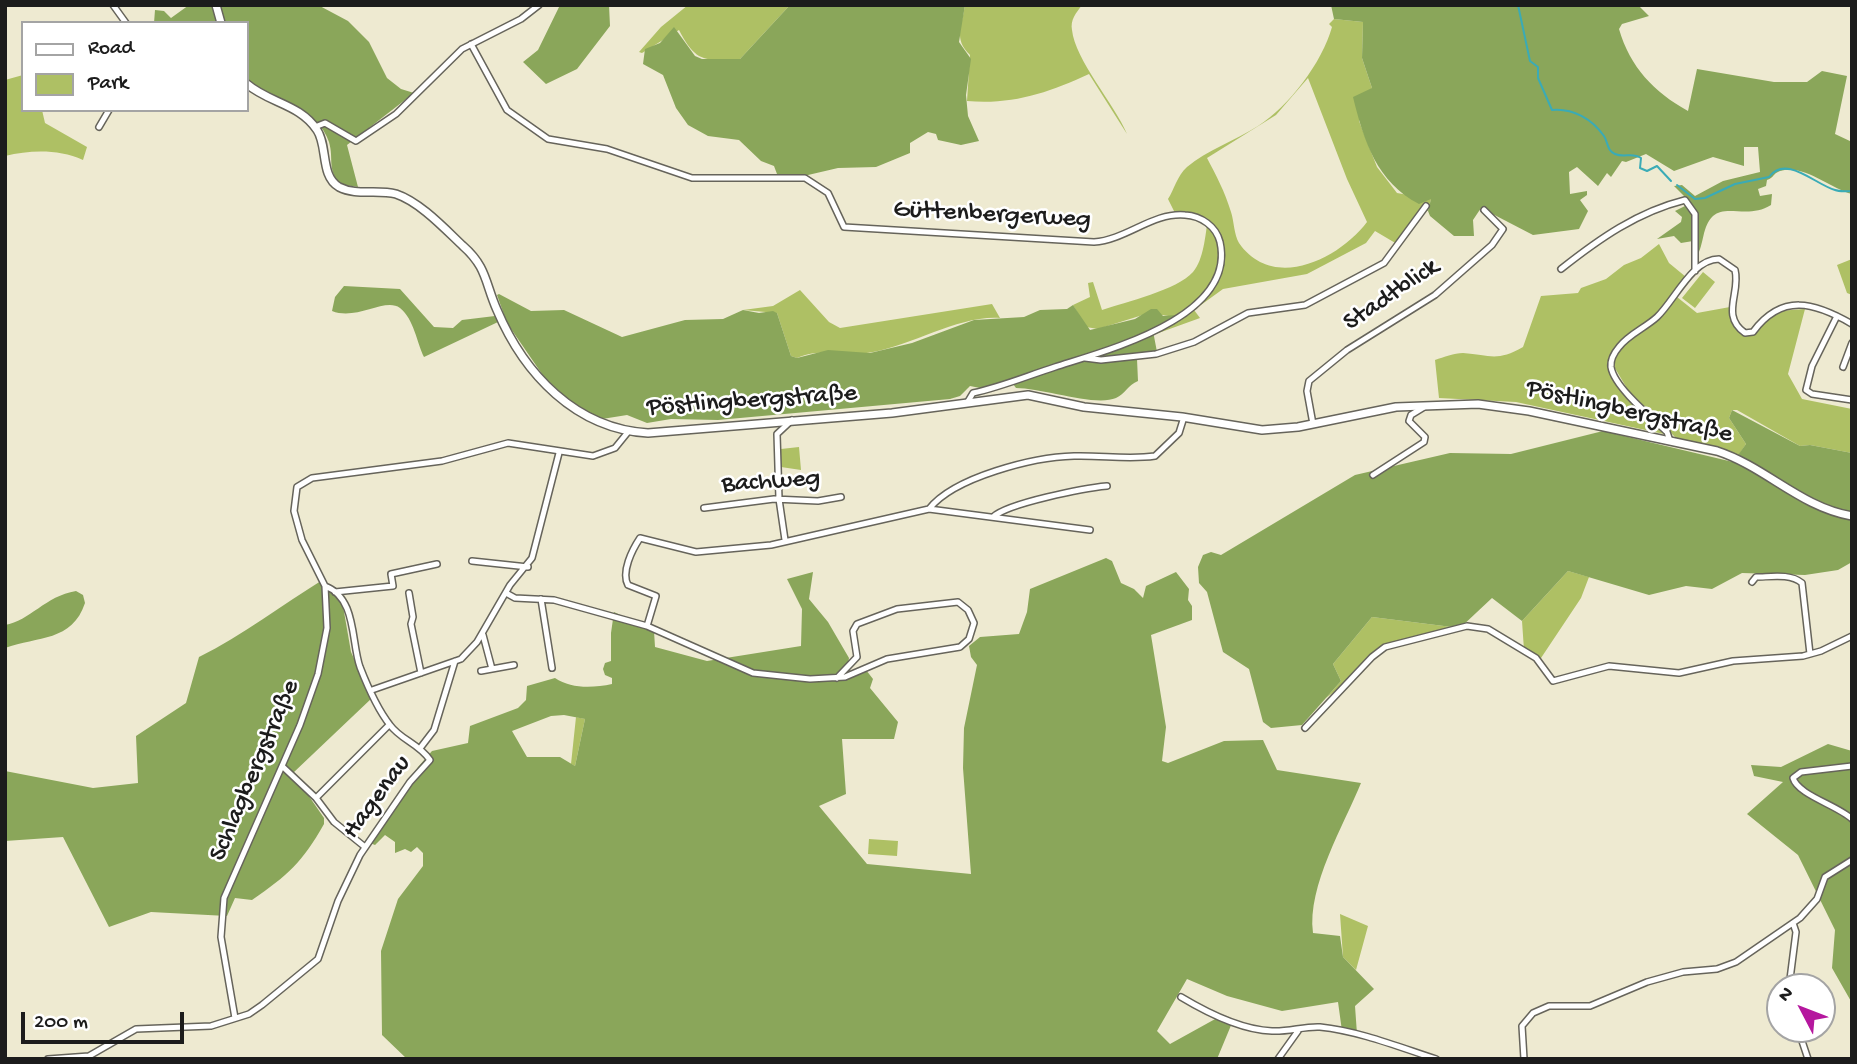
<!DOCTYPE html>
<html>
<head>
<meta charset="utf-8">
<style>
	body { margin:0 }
	#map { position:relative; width:1857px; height:1064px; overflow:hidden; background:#eeead1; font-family:"Gochi Hand",sans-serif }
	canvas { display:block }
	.frame { position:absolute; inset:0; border:7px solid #1c1c1c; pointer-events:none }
	.legend { position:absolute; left:21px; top:21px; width:228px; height:91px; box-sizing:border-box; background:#fff; border:2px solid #a4a4a4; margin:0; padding:9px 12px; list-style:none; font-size:21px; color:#1c1c1c }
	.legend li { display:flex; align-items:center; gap:14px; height:35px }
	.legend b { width:35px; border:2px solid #a4a4a4 }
	.north { position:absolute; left:1766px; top:973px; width:70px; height:70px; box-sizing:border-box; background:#fff; border:2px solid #a4a4a4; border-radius:50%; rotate:312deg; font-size:19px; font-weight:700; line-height:28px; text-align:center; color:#1c1c1c }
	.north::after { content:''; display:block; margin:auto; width:24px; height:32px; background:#b5179e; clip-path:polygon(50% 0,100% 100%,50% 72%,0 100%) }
	.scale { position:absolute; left:21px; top:1012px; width:163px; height:32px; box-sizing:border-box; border:4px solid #1c1c1c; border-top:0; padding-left:9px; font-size:21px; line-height:24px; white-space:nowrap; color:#1c1c1c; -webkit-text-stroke:5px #fff; paint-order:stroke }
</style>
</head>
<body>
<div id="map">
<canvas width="1857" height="1064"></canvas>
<div class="frame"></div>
<ul class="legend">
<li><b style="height:9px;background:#fff"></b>Road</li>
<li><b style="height:19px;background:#aec064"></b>Park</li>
</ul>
<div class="north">N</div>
<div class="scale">200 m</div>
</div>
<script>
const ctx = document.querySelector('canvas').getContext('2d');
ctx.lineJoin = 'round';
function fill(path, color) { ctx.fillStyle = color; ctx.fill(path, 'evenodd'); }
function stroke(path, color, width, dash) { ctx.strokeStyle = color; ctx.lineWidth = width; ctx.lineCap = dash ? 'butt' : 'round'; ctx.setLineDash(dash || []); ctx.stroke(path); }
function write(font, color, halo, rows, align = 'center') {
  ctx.font = font + ' "Gochi Hand",sans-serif'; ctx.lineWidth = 5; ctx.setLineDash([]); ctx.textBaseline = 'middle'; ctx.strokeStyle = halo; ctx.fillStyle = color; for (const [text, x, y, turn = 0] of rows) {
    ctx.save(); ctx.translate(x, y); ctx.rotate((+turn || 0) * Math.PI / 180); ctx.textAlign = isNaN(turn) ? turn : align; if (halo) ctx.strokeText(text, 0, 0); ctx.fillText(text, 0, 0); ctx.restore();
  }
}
fill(new Path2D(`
	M688 5H790L740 59C705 61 696 63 679 30L642 53 639 52 661 27Z
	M965 5H1082C1076 13 1070 20 1072 30 1075 60 1114 103 1127 134L1089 74C1048 93 1012 105 967 101L970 55C953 39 962 26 965 5Z
	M1334 19 1363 22 1362 58 1372 88 1359 121 1377 167 1397 193 1431 199 1428 211 1421 209 1397 244 1375 231 1366 243 1307 274 1223 289 1194 310 1200 318 1153 335 1180 318 1209 290 1175 317 1149 313 1098 329 1086 327 1073 305 1090 297 1088 283 1093 282 1102 310C1126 302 1177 290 1193 272 1204 259 1205 236 1208 219L1175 213 1168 199C1174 190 1177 176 1187 167 1207 150 1235 141 1258 126 1289 106 1322 63 1332 27L1329 24ZM1308 78 1347 179 1367 222C1339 259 1273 292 1239 243 1234 235 1234 221 1231 212 1225 192 1216 175 1207 158L1276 115Z
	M23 75V110H42L45 123 87 147 83 160C58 149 31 150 5 156V80Z
	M1659 244 1669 263 1686 277 1661 310 1618 345 1610 371 1664 434 1516 402 1439 398 1435 360C1444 357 1454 353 1463 353 1490 355 1497 362 1523 347L1541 296 1578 293 1581 288 1606 279 1624 265 1641 258Z
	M1852 259V295L1847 293 1837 265Z
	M1703 272 1715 282 1695 308 1682 298Z
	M800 290 829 322 840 328 992 304 1000 318C960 315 913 345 873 352 847 357 822 347 797 358L791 356 777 313 743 310 773 306Z
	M1677 297 1697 313 1730 307 1737 328 1751 333 1778 311 1805 309 1788 374 1802 399 1852 409V453L1810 445 1800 446 1737 410H1732L1729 418 1746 444 1738 456 1677 439 1628 390 1613 365C1618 337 1659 318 1677 297Z
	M799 447 801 470 781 467V449Z
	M1568 571 1589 577 1581 598 1541 658 1524 650 1522 621Z
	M1372 617 1460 628 1382 646 1346 683 1326 698 1341 681 1333 664Z
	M576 717 585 719 575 766 571 764Z
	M869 839 898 841 897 856 868 854Z
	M1340 914 1368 926 1356 970 1343 957Z`), '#aec064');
fill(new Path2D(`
	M189 5H318L348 21 369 42 387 78 401 89 414 93 347 145 358 187 339 184C327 166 334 160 329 142 319 110 273 97 247 81V23H154L155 10 164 11 171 18Z
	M560 5H609L610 26 577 69 546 84 523 62 538 50Z
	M790 5H965L959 42 971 59 966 95 968 116 979 141 961 145 938 140 936 134 928 132 910 143V153L876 167 838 168 808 175 777 174 774 166 761 161 739 140 708 136 688 125 676 108 663 75 643 64 645 49 660 43 674 27 695 56 702 59H740Z
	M1331 5H1638L1649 16 1622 24 1619 29C1630 67 1654 92 1688 111L1697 69 1774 82H1807L1822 71 1847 76 1835 134 1852 142V194C1829 188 1805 164 1780 171 1772 174 1775 177 1767 180L1766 186 1758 189 1760 196 1772 194 1771 205C1749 219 1726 204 1713 216 1702 226 1704 245 1697 256L1693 241 1681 243 1674 236 1657 239 1681 222 1682 217 1675 211 1691 203 1674 186 1682 185 1695 196 1723 181 1760 172 1758 147H1744V166L1713 157 1674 171 1646 154 1626 162 1622 161 1611 177 1607 173 1598 186 1577 167 1569 172 1570 194 1587 191V195L1580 200 1588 211 1579 229 1533 235 1481 208 1473 220 1474 236H1454L1430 216 1428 211 1431 199 1419 204C1377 182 1364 142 1353 97L1372 88 1362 58 1363 22 1334 19Z
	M344 286 400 289 434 327 453 328 462 320 495 316 498 322 424 357C417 343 414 319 400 308 385 297 357 321 332 311L335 297Z
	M499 294 531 311 564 310 622 337 685 320 723 319 743 310 759 313 773 311 777 313 791 356 797 358 828 350 870 353 912 343 974 320 1024 317 1040 310 1067 309 1073 305 1090 330 1135 319 1151 309H1157L1163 316 1176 315 1153 331 1157 352 1137 359 1138 381C1128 385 1125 394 1116 398 1095 407 1043 388 1016 388L1013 384 985 389 970 386 960 396 950 399 718 420 671 419 647 423 627 415 602 419 574 405 544 377 507 323 497 295Z
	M1732 410 1800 446 1810 445 1852 453V562L1838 570 1805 575 1742 573 1712 589 1686 586 1649 595 1568 571 1522 621 1492 598 1460 628 1372 617 1333 664 1341 681 1302 725 1271 728 1263 722 1249 669 1223 652 1207 592 1199 583 1198 567 1203 555 1211 552 1221 555 1355 475 1450 453 1511 454 1603 431 1733 462 1746 444 1729 418Z
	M1106 558 1112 561 1121 583 1134 589 1143 598 1146 586 1176 572 1189 589 1188 600 1192 606V620L1151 635 1166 727 1162 761 1168 763 1224 741 1263 740 1277 770 1361 783C1344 825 1307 886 1313 933L1340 936 1343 957 1374 989 1355 1006 1357 1034 1342 1031 1338 1002 1282 1011 1227 996 1187 979 1157 1031 1170 1044 1217 1018 1232 1023 1217 1059H407L382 1035 381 951 398 899 423 866V853L417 847 411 852 405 849 395 853V842L385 835 375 845 370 843 418 767 432 751 468 743 470 726 518 708 526 700 527 686 555 678C571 689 593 688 612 684V678L605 675 603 669 605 663 611 661V633L614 612 654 631 655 647 707 661 801 646 802 609 787 579 813 572 809 599 828 622 849 658 848 664 840 670 844 681 866 670 873 679 870 688 898 722 894 739H842L846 794 819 806 867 864 971 874 963 768 964 728 977 665 971 657 969 646 980 637 1019 634 1027 612 1030 589ZM564 715 585 719 575 766 560 757H527L512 731 551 716Z
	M324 579 343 606 351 652 372 698 293 773 324 818V824C302 863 288 875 252 900L235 898 227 916 151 912 109 927 63 837 5 841V771L93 788 138 783 136 736 186 703 199 657C243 635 282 605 324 579Z
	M76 591 83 595 85 603C72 642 38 636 5 648V625C30 621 45 596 76 591Z
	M1828 744 1852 751V1003L1832 968 1835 930 1798 855 1747 814 1783 782 1754 776 1751 765 1781 767Z`), '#8aa65a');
stroke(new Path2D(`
	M1518 5 1530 61 1538 67V78L1552 110C1573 108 1592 119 1604 136 1608 142 1607 151 1615 154 1624 158 1633 152 1641 158L1640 168 1647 171 1657 166 1671 181
	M1677 185 1695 199 1705 198 1735 184 1769 177C1786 154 1816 185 1835 190 1840 192 1846 191 1852 191`), '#3aabb6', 2);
const street = new Path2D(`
	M113 5 126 23
	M471 44 507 110 548 139 607 149 692 178H805L828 193 844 227 1094 242C1126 240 1153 212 1185 215 1201 216 1216 226 1220 242 1237 318 1104 351 1055 367 1027 376 1001 387 973 393L967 403
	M99 127 109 110
	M315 127 325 123 356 141 396 114 462 49 521 19 539 5
	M1561 269C1599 239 1637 212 1685 200L1695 214V271
	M1837 316 1812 366 1806 390 1812 394 1852 400
	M1085 358 1101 360 1156 354 1194 342 1248 313 1305 305 1384 263 1426 206
	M1843 367 1852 343
	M1313 424 1307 391 1309 381 1347 350 1435 295 1492 245 1503 229 1484 210
	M1670 441 1667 432C1652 418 1614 387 1611 367 1610 359 1614 353 1619 347 1629 334 1645 328 1657 317 1675 300 1692 259 1719 259L1735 270C1741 293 1720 315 1745 333L1753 332C1782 293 1814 302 1852 324
	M1373 475 1424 442 1425 437 1409 421 1411 415 1424 407
	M704 508 774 499 818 501 841 497
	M929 509 1090 530
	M993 517C1008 503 1085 488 1107 486
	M785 540 779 499 777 434 792 420
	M472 561 528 567
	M1752 582 1756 577C1770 577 1790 573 1802 583L1810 654
	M335 592 393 586 391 574 437 564
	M409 593 413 617 411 624 421 673
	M506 593 515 598 554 600 647 626 753 673 810 679 845 677 887 659 960 647 969 639 974 623 968 610 958 602 897 609 857 624 853 631 857 657 837 678
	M541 599 552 668
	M647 626 656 596 628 585C621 572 632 550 640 538L696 552 771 545 929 509C954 477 1034 457 1074 456 1101 455 1128 460 1155 456L1179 433 1184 417
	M483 635 492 669 514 665
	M481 671 492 669
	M372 690 461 659 477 642 510 585 532 558 559 453
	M1305 728 1372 657 1385 647 1467 626 1488 629 1536 658 1553 681 1609 666 1679 673 1733 661 1803 656 1821 651 1852 636
	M421 747 434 730 455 661
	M282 766 316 798 334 822 365 847
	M1852 766 1801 772 1793 778C1798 795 1837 805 1852 819
	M316 798 389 725
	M1789 987 1796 932 1793 923
	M1181 997C1206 1012 1242 1030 1272 1031 1288 1032 1305 1026 1320 1027 1359 1031 1399 1047 1436 1059
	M235 1018 221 937 224 898 300 725 318 674 327 628 325 586 302 540 294 511 297 487 312 478 442 461 508 443 593 456 615 448 628 432
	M1798 1029 1808 1059
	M48 1059 89 1056 136 1029 211 1026 249 1014 262 1005 318 959 338 901 360 855 410 782 430 760C418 743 401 740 390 725 378 710 367 685 360 667 351 642 357 598 325 586
	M1278 1059 1298 1031
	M1524 1059 1522 1026 1533 1013 1549 1006H1590L1647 982 1683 972 1717 969 1736 962 1800 918 1817 899 1825 877 1852 860`);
const secondary = new Path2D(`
	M216 5 221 23
	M247 84C269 103 300 104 317 130 328 146 320 176 339 187 356 196 378 189 396 194 420 202 445 229 463 246 487 267 485 283 497 310 524 374 576 429 648 433L892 413 1028 395 1084 407 1182 417 1262 430 1298 427 1396 407 1478 404 1529 411 1717 451C1766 467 1800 507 1852 516`);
stroke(street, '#66645b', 8);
stroke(secondary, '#66645b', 10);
stroke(street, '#fff', 5);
stroke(secondary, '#fff', 7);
write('26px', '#1c1c1c', '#fff', [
	["Güttenbergerweg",992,216,3],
	["Stadtblick",1392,296,-34],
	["Pöstlingbergstraße",752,402,-4],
	["Pöstlingbergstraße",1629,413,13],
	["Bachweg",771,483,-4],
	["Schlagbergstraße",256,771,-67],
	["Hagenau",378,798,-54]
]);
</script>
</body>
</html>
